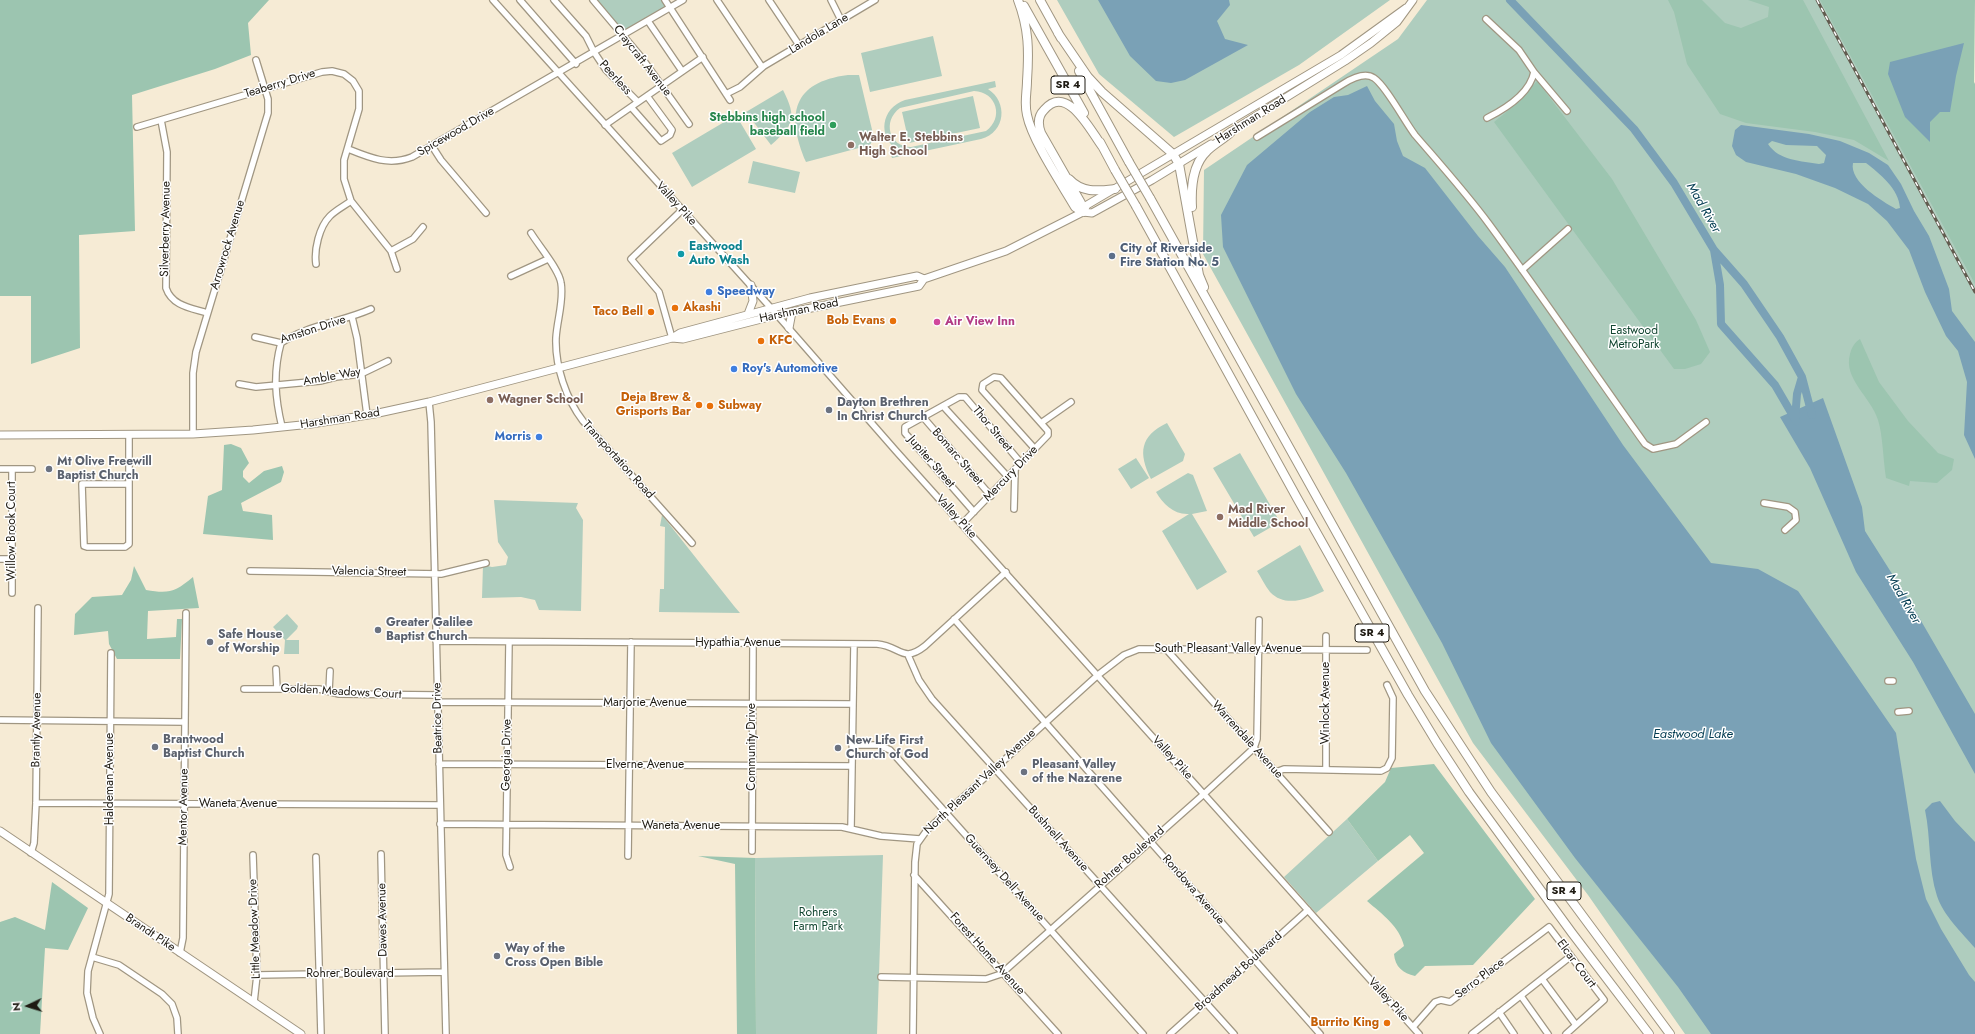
<!DOCTYPE html>
<html>
<head>
<meta charset="utf-8">
<style>
	body { margin:0 }
	#map { position:relative; width:1975px; height:1034px; overflow:hidden; background:#f6ebd5; font-family:Jost,sans-serif }
	canvas { display:block }
	.north { position:absolute; left:8px; top:986px; width:40px; height:40px; -webkit-text-stroke:3px #fff; paint-order:stroke; rotate:266deg; font-size:11px; font-weight:700; line-height:16px; text-align:center; color:#1e1a12 }
	.north::after { content:''; display:block; margin:auto; width:14px; height:18px; background:#1e1a12; clip-path:polygon(50% 0,100% 100%,50% 72%,0 100%) }
</style>
</head>
<body>
<div id="map">
<canvas width="1975" height="1034"></canvas>
<div class="north">N</div>
</div>
<script>
const ctx = document.querySelector('canvas').getContext('2d');
ctx.lineJoin = 'round';
function fill(path, color) { ctx.fillStyle = color; ctx.fill(path, 'evenodd'); }
function stroke(path, color, width, dash) { ctx.strokeStyle = color; ctx.lineWidth = width; ctx.lineCap = dash ? 'butt' : 'round'; ctx.setLineDash(dash || []); ctx.stroke(path); }
function write(font, color, halo, rows, align = 'center') {
  ctx.font = font + ' Jost,sans-serif'; ctx.lineWidth = 3; ctx.setLineDash([]); ctx.textBaseline = 'middle'; ctx.strokeStyle = halo; ctx.fillStyle = color; for (const [text, x, y, turn = 0] of rows) {
    ctx.save(); ctx.translate(x, y); ctx.rotate((+turn || 0) * Math.PI / 180); ctx.textAlign = isNaN(turn) ? turn : align; if (halo) ctx.strokeText(text, 0, 0); ctx.fillText(text, 0, 0); ctx.restore();
  }
}
fill(new Path2D(`
	M593 0H665L670 8 623 35Z
	M1057 0H1390L1299 65 1174 137 1099 74Z
	M1427 0H1836L1975 264V1034H1685L1588 895 1473 743 1203 254 1204 170 1398 39Z
	M933 36 942 76 870 92 861 53Z
	M848 75H859L874 138 870 145 806 162C786 115 792 82 848 75Z
	M995 81 996 87 988 89C1008 102 1006 132 981 139L892 158 890 152 898 150C877 137 881 108 905 100ZM974 91C997 92 1004 118 986 131L911 147C889 147 882 121 900 108Z
	M783 90C797 118 794 125 771 145L746 112Z
	M973 96 980 128 909 143 902 112Z
	M736 115 756 149 692 187 672 153Z
	M753 161 800 172 795 193 748 183Z
	M1167 423 1185 454 1183 461 1151 479C1138 453 1140 436 1167 423Z
	M1240 453 1280 522 1254 537 1213 468Z
	M1136 458 1149 478 1131 489 1118 469Z
	M1188 473 1193 475 1207 511 1192 514 1227 572 1197 590 1162 531 1189 514C1174 515 1163 504 1156 492Z
	M494 500 578 503 576 508 583 520 581 611 539 610 535 600 521 597 482 598 483 565 492 567 506 565 508 557 498 542Z
	M662 515 734 606 740 613 659 612 660 589H664L665 527 660 526Z
	M1300 545 1324 591C1308 599 1285 608 1270 592 1265 586 1261 577 1257 571Z
	M287 614 298 626 297 629 286 640H299V654H284L285 640 273 627Z
	M1347 819 1378 861 1316 913 1284 877Z
	M883 855 877 1034H756L755 858Z`), '#afcdbe');
fill(new Path2D(`
	M0 0H269L248 23 251 55 215 69 132 95 135 231 79 235 80 348 31 364V296H0Z
	M1668 0H1702L1725 23 1741 28 1768 17 1769 7 1748 0H1803L1889 161 1854 140 1815 132 1746 123 1720 114 1687 64 1674 12Z
	M1820 0H1975L1974 82 1975 84V284Z
	M1537 81 1612 179 1696 320 1710 352 1701 364 1685 369H1674L1494 122 1520 101Z
	M1860 339 1879 382 1908 421 1938 453 1954 459 1952 470 1937 483 1910 481 1909 486 1886 478C1883 460 1883 436 1878 420 1871 397 1843 379 1850 354 1852 347 1854 343 1860 339Z
	M231 444 241 448 249 463 243 471V477L249 483 264 471 282 466 284 472 281 482 241 503 243 511 272 515 273 540 203 534 208 496 222 490 224 445Z
	M134 566 146 590C169 594 175 592 193 577L199 608 148 611 147 639 176 637 177 619H182L180 659H117L109 644 108 631 74 635 75 614 92 597 122 595 131 580Z
	M1434 764 1535 899 1473 965 1425 966 1415 976C1403 973 1395 967 1394 954L1404 946C1400 927 1382 914 1367 901L1424 853 1410 835 1378 861 1347 819 1385 782 1391 768Z
	M698 856 755 858 756 1034H737L735 864Z
	M52 882 88 908 68 950 45 948 40 1034H0V922L15 917 45 930Z`), '#9cc5b0');
fill(new Path2D(`
	M1098 0H1229L1230 5 1217 21 1225 39 1248 45 1185 80 1171 83 1156 81 1130 56Z
	M1964 43 1956 76 1950 112H1940L1930 122V142L1905 117 1888 74 1890 62Z
	M1367 86 1375 101 1394 124 1397 141 1403 156 1425 168 1478 236 1505 267 1623 445 1711 563 1758 569 1798 591 1896 733 1916 859 1926 899 1941 929 1969 975 1975 982V1034H1711L1678 987 1575 858 1491 743 1442 643 1346 473 1296 394 1223 247 1221 215 1247 165 1310 112 1334 97 1348 95Z
	M1741 125 1809 134 1840 141 1869 153 1888 165 1901 184 1914 211 1929 236 1949 289 1952 311 1975 342V459L1964 435 1967 382 1958 351 1946 336 1925 292 1909 250 1887 221 1868 204 1835 188 1796 174 1746 162 1736 155 1732 146 1735 130ZM1772 141 1786 145 1817 146 1826 155 1824 163 1819 164C1802 161 1779 161 1768 144ZM1853 163H1866C1880 174 1899 189 1900 208L1896 209C1882 201 1849 182 1853 163Z
	M1823 398 1862 507 1865 531 1913 607 1975 714V774L1913 662 1856 572 1810 468 1780 417Z
	M1940 801 1955 821 1975 842V948C1962 933 1943 915 1937 896 1928 868 1931 838 1925 810L1932 803Z`), '#7aa1b6');
stroke(new Path2D(`
	M1510 0 1634 129 1674 183 1714 250 1720 285 1721 324 1775 385 1796 421
	M1714 250 1744 284 1780 337 1802 377 1797 394 1795 419
	M1802 377 1812 415`), '#7aa1b6', 8);
const minor = new Path2D(`
	M493 0 771 308 896 451 1419 1034
	M520 0 576 64
	M554 0 586 36 594 52 606 70 638 102
	M593 0 642 58 689 124
	M665 0 730 100
	M717 0 762 67
	M769 0 799 45
	M831 0 841 20
	M1486 19 1519 50 1534 72C1530 93 1505 109 1487 118
	M648 21 682 71
	M1534 72 1567 111
	M726 94 740 87 764 66 875 0
	M631 107 661 141 670 135 672 130 647 96
	M161 120 167 152 166 288C172 306 191 308 207 313
	M605 125 703 57
	M137 127 322 72 332 71 344 74 353 81 359 91V109L344 160V179L351 201 391 251 397 269
	M1257 137 1343 84C1351 79 1365 72 1374 78 1386 86 1405 122 1415 135 1440 164 1466 193 1489 224 1542 296 1593 371 1645 444L1653 449 1676 444 1706 422
	M432 146 441 160 486 213
	M348 149C370 158 389 166 412 157L683 0
	M531 233C539 246 559 269 561 283 564 301 557 320 556 338 555 366 566 399 583 421L692 543
	M391 251 413 239 423 227
	M316 264C314 250 319 227 330 216 336 210 344 206 351 201
	M1522 270 1568 229
	M511 276 548 259
	M352 317 357 338 367 415
	M255 337 281 343C307 325 342 322 371 309
	M672 338 659 292 631 259 682 210
	M281 343C273 372 275 398 282 427
	M239 384 256 387 320 381 336 377 361 374 388 361
	M429 402 431 422 446 1034
	M943 406 1008 477
	M923 417 991 496
	M1041 423 1071 402
	M193 434V373L196 352 268 113V99L256 60
	M0 469H32
	M12 469V593
	M129 484H82L84 546 87 547H125L129 544V435
	M1764 503 1788 507 1795 512 1796 520 1785 530
	M1014 509 1015 470
	M974 512 905 433V427L959 397H965L1021 463
	M962 524 1048 435V431L1001 378 994 377 983 384 982 390 1035 449
	M0 559H12
	M250 571 441 574 486 563
	M954 619 1320 1034
	M436 641 877 644C901 646 902 664 925 646L1006 572
	M509 642 506 855 510 867
	M1166 649 1329 832
	M908 655 919 680 932 699 1234 1034
	M276 669 277 689
	M1888 681H1893
	M244 689H319L339 694 437 695
	M329 691 330 671
	M438 702 853 704
	M1898 712 1909 711
	M0 720 184 722
	M852 745H879L890 750 1143 1034
	M439 764 852 766
	M1326 770V636
	M1276 772 1284 769 1381 771 1387 768 1392 758 1393 698 1387 685
	M36 803 440 805
	M440 824 842 827 881 836 920 839
	M851 828 854 644
	M752 851 753 643
	M31 853 34 843 36 803 38 608
	M381 854 385 1034
	M253 855 257 975 254 1002
	M628 856 631 642
	M316 857 321 1034
	M914 875 1058 1034
	M180 953 183 938 186 613
	M92 957 119 965 162 994 172 1004 177 1018 178 1034
	M257 975 444 972
	M881 977 986 979 1001 974 1204 794 1254 748 1257 739 1259 620
	M1542 979 1576 1025
	M1521 996 1548 1034
	M1499 1012 1514 1034
	M1413 1027 1435 1002 1441 1000 1450 1002 1549 927 1604 1000 1566 1034
	M100 1034 93 1018 87 993 88 971 109 894 111 653
	M913 1034 915 862 917 844 927 830 1098 675 1124 655 1139 649 1367 650
	M1170 1034 1308 910
	M1472 1034 1571 956`);
const major = new Path2D(`
	M1227 134 1345 61 1371 43 1397 22 1413 0
	M1083 212 1092 213 1152 180 1211 144
	M748 314 753 301 751 285
	M789 328 792 312
	M672 338 683 339 777 315 919 286 924 279 1006 251 1083 212 1087 205 1341 55 1406 8
	M0 435 193 434 253 430 311 424 374 414 429 402 672 338 680 333 810 298 917 276 924 279
	M0 831 301 1034`);
const highway = new Path2D(`
	M1018 0C1029 29 1029 51 1027 81 1027 92 1024 103 1027 115 1032 140 1061 183 1075 207L1083 212
	M1040 0 1061 38
	M1024 6 1084 113
	M1058 33 1088 77 1102 92 1173 154 1179 164 1199 275 1204 287
	M1079 71 1129 162
	M1100 142 1115 170
	M1069 179C1082 193 1097 191 1115 189
	M1150 198 1425 691 1491 792 1670 1034
	M1136 206 1297 498 1408 695 1437 743 1469 792 1572 933 1649 1034
	M1192 207C1191 188 1192 165 1207 151 1214 144 1224 139 1231 132
	M1083 212 1081 203 1041 133C1038 125 1037 117 1044 110 1067 83 1090 130 1102 146`);
stroke(minor, '#a09682', 8);
stroke(major, '#a09682', 9);
stroke(highway, '#a09682', 10);
stroke(minor, '#fff', 5.5);
stroke(major, '#fff', 7);
stroke(highway, '#fff', 8);
const rail = new Path2D(`
	M1817 0 1975 292`);
stroke(rail, '#625b4f', 3);
stroke(rail, '#fff', 1.5, [4.5]);
const highwayBridge = new Path2D(`
	M1129 162 1150 198
	M1115 170 1136 206`);
stroke(highwayBridge, '#a09682', 10, []);
stroke(highwayBridge, '#fff', 8);
for (const [x, y, r, color] of [
	[833,125,4,"#2e9e5b"],
	[851,145,4,"#8d6e63"],
	[681,254,4,"#0f9aa8"],
	[1112,256,4,"#5c6f8a"],
	[709,292,4,"#3f7fe0"],
	[675,308,4,"#e8710a"],
	[651,312,4,"#e8710a"],
	[893,321,4,"#e8710a"],
	[937,322,4,"#d1479c"],
	[761,341,4,"#e8710a"],
	[734,369,4,"#3f7fe0"],
	[490,400,4,"#8d6e63"],
	[699,405,4,"#e8710a"],
	[710,406,4,"#e8710a"],
	[829,410,4,"#6b7280"],
	[539,437,4,"#3f7fe0"],
	[49,469,4,"#6b7280"],
	[1220,517,4,"#8d6e63"],
	[378,630,4,"#6b7280"],
	[210,642,4,"#6b7280"],
	[155,747,4,"#6b7280"],
	[838,748,4,"#6b7280"],
	[1024,772,4,"#6b7280"],
	[497,956,4,"#6b7280"],
	[1387,1023,4,"#e8710a"]
]) { const dot = new Path2D(); dot.arc(x, y, r, 0, 2 * Math.PI); ctx.fillStyle = color; ctx.fill(dot); stroke(dot, '#fff', 1.5); }
for (const [x, y, w] of [
	[1068,85,34],
	[1372,633,34],
	[1564,891,34]
]) { const box = new Path2D(); box.roundRect(x - w / 2, y - 9, w, 18, 3); ctx.fillStyle = '#fff'; ctx.fill(box); stroke(box, '#1e1a12', 1); }
write('bold 11px', '#1e1a12', null, [
	["SR 4",1068,85],
	["SR 4",1372,633],
	["SR 4",1564,891]
]);
write('12px', '#1e1a12', '#fff', [
	["Landola Lane",819,34,-31],
	["Craycraft Avenue",642,61,52],
	["Peerless",615,78,48],
	["Teaberry Drive",280,84,-17],
	["Harshman Road",1251,120,-32],
	["Spicewood Drive",456,132,-30],
	["Valley Pike",676,204,48],
	["Silverberry Avenue",166,229,-89],
	["Arrowrock Avenue",228,245,-73],
	["Harshman Road",799,311,-12],
	["Amston Drive",313,330,-18],
	["Amble Way",332,377,-10],
	["Harshman Road",340,419,-9],
	["Thor Street",992,429,50],
	["Bomarc Street",957,457,49],
	["Transportation Road",618,460,48],
	["Jupiter Street",931,462,49],
	["Mercury Drive",1011,474,-46],
	["Valley Pike",956,517,48],
	["Willow Brook Court",12,531,-90],
	["Valencia Street",369,572,1],
	["Hypathia Avenue",738,643],
	["South Pleasant Valley Avenue",1228,649],
	["Golden Meadows Court",341,692,3],
	["Marjorie Avenue",645,703],
	["Winlock Avenue",1326,703,-90],
	["Beatrice Drive",438,718,-91],
	["Brantly Avenue",37,730,-89],
	["Warrendale Avenue",1247,740,48],
	["Community Drive",752,747,-90],
	["Georgia Drive",507,755,-89],
	["Valley Pike",1172,758,48],
	["Elverne Avenue",645,765],
	["Haldeman Avenue",110,779,-90],
	["North Pleasant Valley Avenue",980,782,-43],
	["Waneta Avenue",238,804],
	["Mentor Avenue",184,807,-89],
	["Waneta Avenue",681,826],
	["Bushnell Avenue",1058,839,48],
	["Rohrer Boulevard",1130,858,-41],
	["Guernsey Dell Avenue",1004,878,48],
	["Rondowa Avenue",1193,890,49],
	["Dawes Avenue",383,920,-91],
	["Little Meadow Drive",255,929,-92],
	["Brandt Pike",150,933,34],
	["Forest Home Avenue",987,954,48],
	["Elcar Court",1576,964,53],
	["Broadmead Boulevard",1239,972,-42],
	["Rohrer Boulevard",350,974],
	["Serro Place",1480,979,-37],
	["Valley Pike",1388,1000,48]
]);
write('bold 12px', '#27864d', '#fff', [
	["Stebbins high school",825,118],
	["baseball field",825,132]
], 'right');
write('bold 12px', '#785e54', '#fff', [
	["Walter E. Stebbins",859,138],
	["High School",859,152],
	["Wagner School",498,400],
	["Mad River",1228,510],
	["Middle School",1228,524]
], 'left');
write('bold 12px', '#0d838f', '#fff', [
	["Eastwood",689,247],
	["Auto Wash",689,261]
], 'left');
write('bold 12px', '#4e5e75', '#fff', [
	["City of Riverside",1120,249],
	["Fire Station No. 5",1120,263]
], 'left');
write('bold 12px', '#366cbe', '#fff', [
	["Speedway",717,292],
	["Roy's Automotive",742,369],
	["Morris",531,437,"right"]
], 'left');
write('bold 12px', '#c56008', '#fff', [
	["Akashi",683,308,"left"],
	["Taco Bell",643,312],
	["Bob Evans",885,321],
	["KFC",769,341,"left"],
	["Deja Brew &",691,398],
	["Grisports Bar",691,412],
	["Subway",718,406,"left"],
	["Burrito King",1379,1023]
], 'right');
write('bold 12px', '#b23c85', '#fff', [
	["Air View Inn",945,322]
], 'left');
write('12px', '#124631', '#fff', [
	["Eastwood",1634,331],
	["MetroPark",1634,345],
	["Rohrers",818,913],
	["Farm Park",818,927]
]);
write('bold 12px', '#5b616d', '#fff', [
	["Dayton Brethren",837,403],
	["In Christ Church",837,417],
	["Mt Olive Freewill",57,462],
	["Baptist Church",57,476],
	["Greater Galilee",386,623],
	["Baptist Church",386,637],
	["Safe House",218,635],
	["of Worship",218,649],
	["Brantwood",163,740],
	["Baptist Church",163,754],
	["New Life First",846,741],
	["Church of God",846,755],
	["Pleasant Valley",1032,765],
	["of the Nazarene",1032,779],
	["Way of the",505,949],
	["Cross Open Bible",505,963]
], 'left');
write('italic 13px', '#023b51', '#fff', [
	["Mad River",1703,208,60],
	["Mad River",1903,599,60],
	["Eastwood Lake",1693,735]
]);
</script>
</body>
</html>
